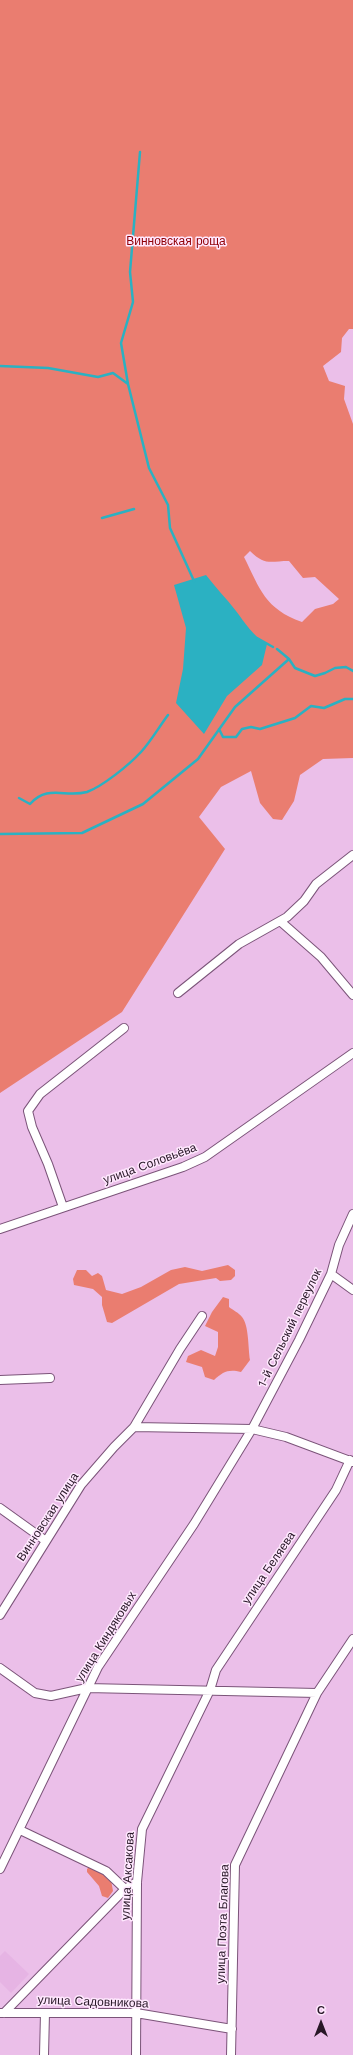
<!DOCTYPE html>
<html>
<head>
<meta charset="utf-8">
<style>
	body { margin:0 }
	#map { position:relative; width:353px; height:2055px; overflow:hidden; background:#ebbfe9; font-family:"Work Sans",sans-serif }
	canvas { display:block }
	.north { position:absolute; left:301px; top:2003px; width:40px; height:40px; -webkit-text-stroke:3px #ffe8fe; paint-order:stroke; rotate:0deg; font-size:11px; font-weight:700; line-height:16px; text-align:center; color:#281727 }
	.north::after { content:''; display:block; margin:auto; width:14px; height:18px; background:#281727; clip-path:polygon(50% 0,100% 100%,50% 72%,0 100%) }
</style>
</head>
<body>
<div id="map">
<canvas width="353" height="2055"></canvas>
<div class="north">С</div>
</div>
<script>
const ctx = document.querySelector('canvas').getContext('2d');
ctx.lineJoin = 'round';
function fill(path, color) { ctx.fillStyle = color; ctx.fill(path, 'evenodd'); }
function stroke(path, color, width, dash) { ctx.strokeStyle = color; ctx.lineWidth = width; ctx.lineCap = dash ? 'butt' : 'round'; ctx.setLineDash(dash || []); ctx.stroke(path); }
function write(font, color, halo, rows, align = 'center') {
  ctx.font = font + ' "Work Sans",sans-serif'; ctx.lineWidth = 3; ctx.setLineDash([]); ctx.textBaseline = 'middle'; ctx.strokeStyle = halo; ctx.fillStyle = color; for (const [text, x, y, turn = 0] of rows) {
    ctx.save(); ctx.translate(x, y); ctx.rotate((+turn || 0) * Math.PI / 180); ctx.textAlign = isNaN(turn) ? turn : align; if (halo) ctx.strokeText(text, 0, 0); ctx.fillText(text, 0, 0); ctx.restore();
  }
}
fill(new Path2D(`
	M5 1951 29 1974 11 1993 0 1982V1956Z`), '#e6b4e4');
fill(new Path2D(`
	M0 0H353V329H349L342 338 341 352 323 366 329 381 345 386 344 399 353 424V758L323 759 300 775 294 801 282 820 273 819 260 803 251 771 221 787 199 817 225 849 122 1012 0 1093ZM250 551C265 566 270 561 289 561L303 578 315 577 339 599 333 604 315 609 302 622C265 609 260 589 244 557Z
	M228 1265 235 1270V1276L231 1280 220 1281 216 1278 179 1284 112 1323 107 1322 102 1305V1297L93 1289 74 1285 73 1279 77 1270H86L92 1276 98 1273 102 1276 106 1290 122 1294 141 1287 171 1270 185 1267 202 1271Z
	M223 1297 229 1299V1307C233 1310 239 1313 242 1317 249 1325 248 1348 250 1360L241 1372C228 1369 223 1372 214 1380L205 1377 202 1367 186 1362 188 1356 201 1350 215 1356 218 1347V1332L205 1326 212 1312Z
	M90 1866 111 1880 113 1891 108 1898 102 1896 99 1886 87 1872V1869Z`), '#ea7d70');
fill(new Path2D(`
	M206 575C215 587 226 598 236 611 246 624 252 635 267 644L262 665 227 696 204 734 176 703 183 669 186 628 174 585Z`), '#2bb1c2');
stroke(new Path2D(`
	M0 366 48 368 98 377 113 373 128 384 149 468 168 505 170 528 194 581
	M128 384 121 343 133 302 130 272 140 152
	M102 518 134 509
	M257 638 273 647
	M277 649 289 659 295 668 315 676 325 673 335 668 346 667 353 671
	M219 729 223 737H236L242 729 251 727 260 729 295 718 311 706 324 708 345 699H353
	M19 798 30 804C48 784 65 798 87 792 103 786 129 765 141 752 151 741 159 727 168 715
	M0 834 82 833 143 804 198 759 235 707 289 659`), '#2bb1c2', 2.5);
const minor = new Path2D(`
	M280 921 321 957 353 995
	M178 993 239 944 287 917 304 901 316 884 353 855
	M63 1207 48 1164 32 1127 28 1111 40 1094 124 1028
	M0 1229 183 1167 205 1157 353 1053
	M331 1274 353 1290
	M0 1380 50 1378
	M134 1427 252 1429 286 1437 353 1462
	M0 1508 46 1541
	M0 1615 81 1485 114 1447 134 1427 180 1349 202 1316
	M0 1668 35 1693 51 1696 87 1688 317 1693
	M20 1830 106 1871 125 1889
	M0 1869 98 1667 194 1524 252 1429 299 1340 331 1274 339 1245 353 1214
	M0 2013H136L232 2029
	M4 2013 125 1889 137 1882
	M44 2055 45 2013
	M136 2055 137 1882 142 1829 210 1690 216 1670 336 1490 350 1460
	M231 2055 235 1865 317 1693 353 1639`);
stroke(minor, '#7b5479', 10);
stroke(minor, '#fff', 8);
write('12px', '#900007', '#ffe8fe', [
	["Винновская роща",176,241]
]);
write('12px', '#281727', '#ffe8fe', [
	["улица Соловьёва",150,1164,-20],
	["1-й Сельский переулок",290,1328,-64],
	["Винновская улица",48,1517,-57],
	["улица Беляева",269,1568,-56],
	["улица Киндяковых",106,1637,-58],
	["улица Аксакова",128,1876,-87],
	["улица Поэта Благова",223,1924,-88],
	["улица Садовникова",93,2002,2]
]);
</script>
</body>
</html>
